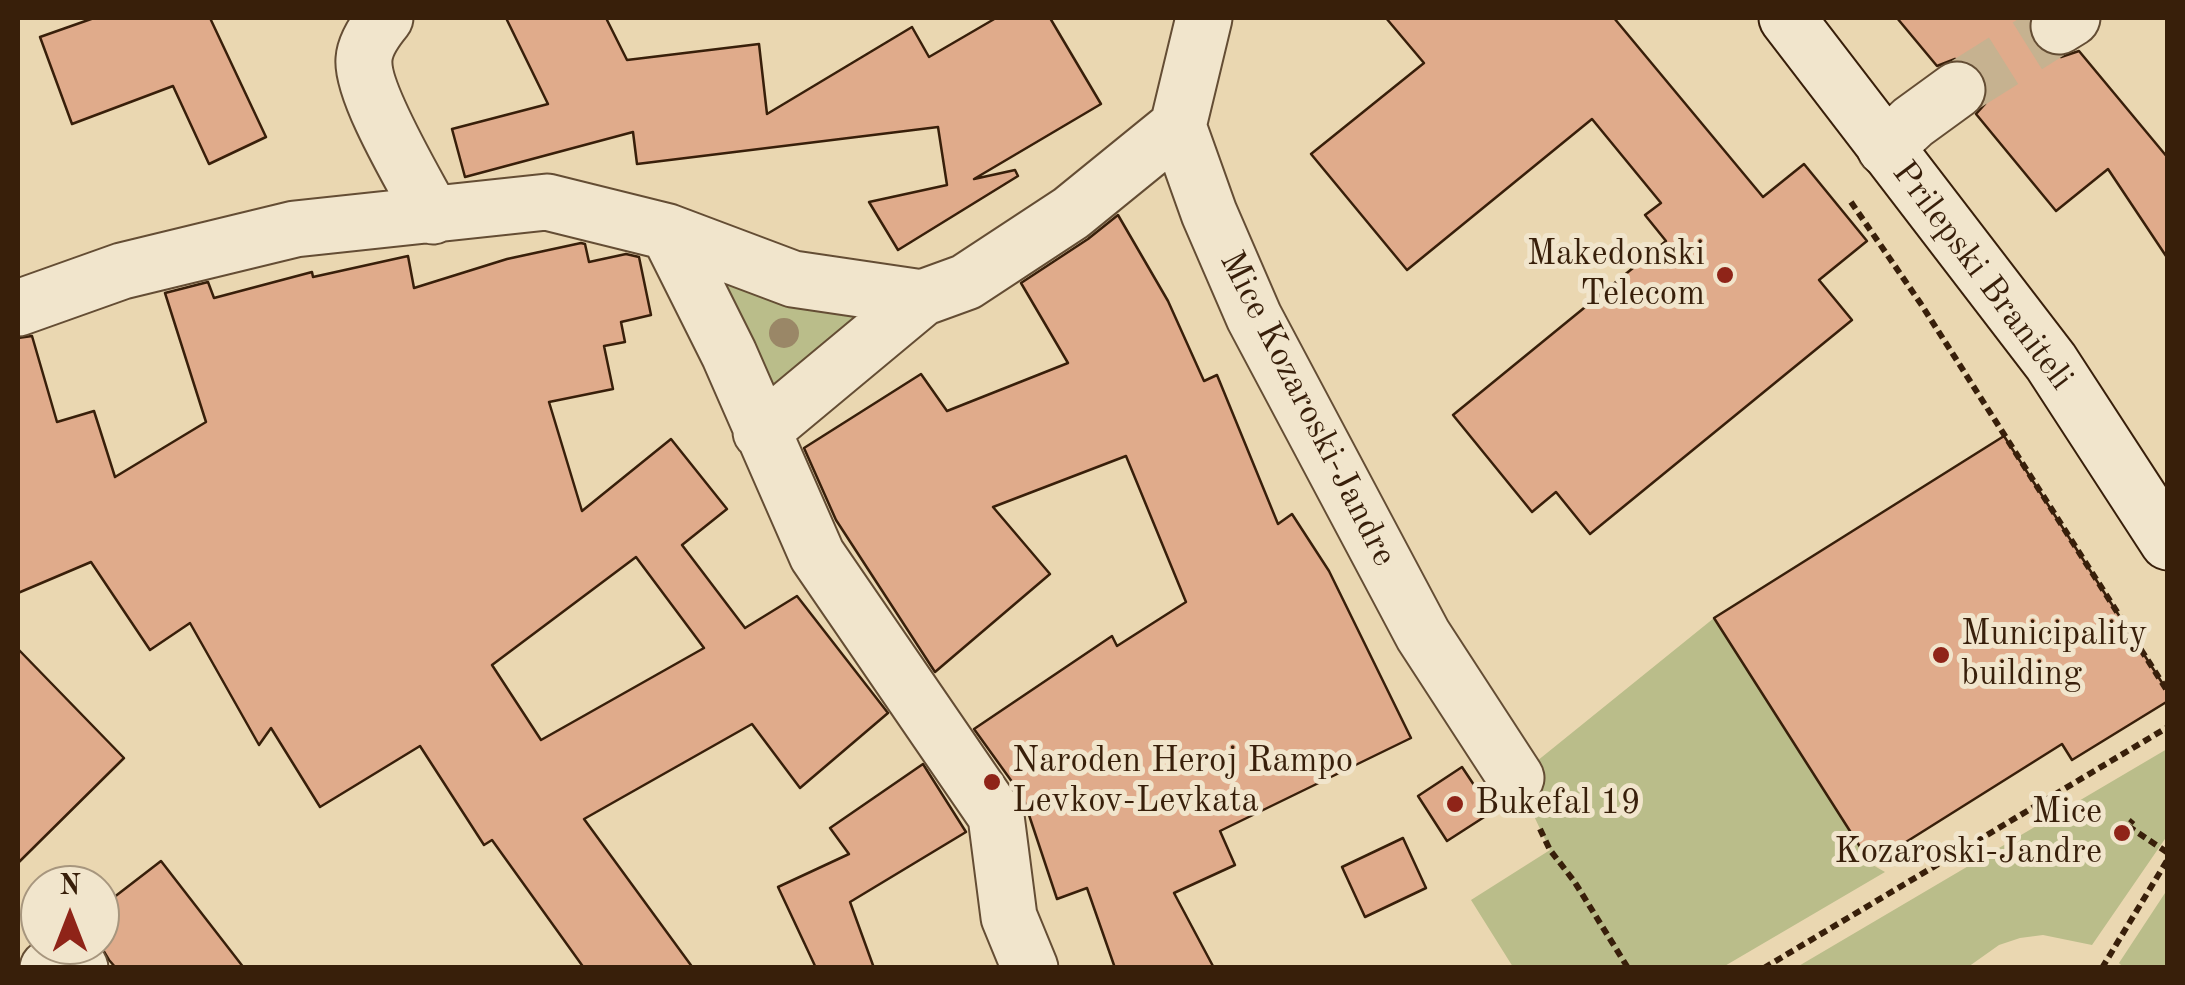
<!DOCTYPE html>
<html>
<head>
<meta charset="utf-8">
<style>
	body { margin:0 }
	#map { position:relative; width:2185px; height:985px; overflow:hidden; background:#ead7b1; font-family:"Old Standard TT",serif }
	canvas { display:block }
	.frame { position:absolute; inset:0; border:20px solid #381f0a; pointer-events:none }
	.north { position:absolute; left:20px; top:865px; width:100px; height:100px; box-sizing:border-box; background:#f1e5cc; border:2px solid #a7967e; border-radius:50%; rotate:0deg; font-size:28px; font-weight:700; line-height:40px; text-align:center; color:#381f0a }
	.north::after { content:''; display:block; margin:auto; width:35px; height:45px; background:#8f2418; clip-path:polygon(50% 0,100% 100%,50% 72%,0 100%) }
</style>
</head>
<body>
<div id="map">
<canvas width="2185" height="985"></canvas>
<div class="frame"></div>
<div class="north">N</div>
</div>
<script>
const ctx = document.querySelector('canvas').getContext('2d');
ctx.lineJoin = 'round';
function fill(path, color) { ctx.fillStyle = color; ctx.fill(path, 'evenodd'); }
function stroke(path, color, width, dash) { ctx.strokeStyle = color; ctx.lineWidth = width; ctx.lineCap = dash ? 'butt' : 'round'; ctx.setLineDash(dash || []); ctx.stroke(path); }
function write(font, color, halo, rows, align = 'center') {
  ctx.font = font + ' "Old Standard TT",serif'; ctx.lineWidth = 10; ctx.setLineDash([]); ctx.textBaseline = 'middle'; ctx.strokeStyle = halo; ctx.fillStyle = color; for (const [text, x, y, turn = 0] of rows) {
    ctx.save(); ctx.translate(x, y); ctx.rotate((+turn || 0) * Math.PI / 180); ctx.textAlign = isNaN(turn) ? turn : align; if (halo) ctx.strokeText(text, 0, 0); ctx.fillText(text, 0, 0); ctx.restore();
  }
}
fill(new Path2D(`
	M668 232 922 298 761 432Z
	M1714 618 1871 864 1885 872 1723 967H1513L1471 900 1550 850 1516 778Z
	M2167 749V836L2092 945 2043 935 2020 938 1999 945 1968 967H1797Z
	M2167 890V967H2123L2119 963Z`), '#babd8a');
const building = new Path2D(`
	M94 18H210L266 137 209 164 173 86 72 124 40 37Z
	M506 18H606L627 60 759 44 767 114 912 27 929 57 996 18H1050L1101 104 974 179 1015 170 1018 176 898 250 869 202 947 185 938 127 637 164 633 132 465 177 452 129 548 104Z
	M1386 18H1614L1763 197 1804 164 1867 241 1819 280 1852 320 1590 534 1556 492 1532 512 1453 415 1666 241 1645 215 1661 203 1592 119 1407 270 1311 154 1424 63Z
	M1897 18H2030L2028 28 2032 41 2043 53 2061 57 2079 51 2168 158V259L2108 169 2056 211 1976 114 1985 104 1988 88 1982 71 1971 62 1955 59 1937 66Z
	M1118 215 1168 301 1204 381 1217 375 1278 524 1292 514 1329 571 1411 738 1220 831 1235 865 1174 893 1214 968H1115L1087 888 1057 899 1023 797 974 729 1112 636 1117 646 1186 602 1126 456 993 507 1050 574 935 672 836 520 804 448 921 374 947 411 1068 363 1021 283 1088 239Z
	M581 243 585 244 589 262 626 254 639 257 651 315 621 322 625 342 604 346 613 389 549 402 582 511 671 439 727 509 682 545 745 628 797 596 888 713 800 788 752 724 584 819 693 968H584L492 840 484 845 420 746 320 807 271 728 259 745 190 623 150 650 91 562 18 593V338L32 336 57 422 94 411 115 477 206 422 165 293 208 282 214 298 312 272 313 277 408 256 414 288 507 259ZM636 557 704 648 541 740 492 665Z
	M2004 436 2168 692V701L2072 760 2062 744 1871 864 1714 618Z
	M18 649 124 758 18 863Z
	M923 764 966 832 850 902 874 968H816L778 887 849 854 830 828Z
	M1462 767 1492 812 1447 841 1418 796Z
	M1403 838 1426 888 1365 917 1342 867Z
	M161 861 244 968H116L109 960 100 945V908Z`);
fill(building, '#e0ab8b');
stroke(building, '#381f0a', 2.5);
stroke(new Path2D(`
	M1957 90 2059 26`), '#c6b290', 55, [55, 28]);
const street = new Path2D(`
	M385 18C376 29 365 44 364 59 361 93 416 183 433 216
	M1204 18 1178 126 1209 213 1254 317 1423 635 1516 778
	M2059 26 2072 18
	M1885 148 1913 122 1957 90
	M668 232 729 354 817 555 996 816 1009 917 1030 968
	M18 308 122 271 295 229 547 202 668 232 793 279 922 298 966 282 1071 213 1178 126
	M761 432 922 298
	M48 968 63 961 80 968`);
const secondary = new Path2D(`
	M1787 18 2051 362 2168 542`);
stroke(street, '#644d34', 59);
stroke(secondary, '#381f0a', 59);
stroke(new Path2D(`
	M1851 202 1921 304 2168 692
	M2128 826 2168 853
	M1540 829 1550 850 1574 881 1628 968
	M2122 833 2133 820
	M1764 968 2168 727
	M2102 968 2168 859`), '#381f0a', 6, [8, 5]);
stroke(street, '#f1e5cc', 55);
stroke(secondary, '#f1e5cc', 55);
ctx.fillStyle = '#9a8767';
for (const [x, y] of [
	[784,333]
]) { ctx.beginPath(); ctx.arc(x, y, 15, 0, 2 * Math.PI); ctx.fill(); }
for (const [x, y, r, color] of [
	[1725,275,10,"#8f2418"],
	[1941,655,10,"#8f2418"],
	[992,782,10,"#8f2418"],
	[1455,804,10,"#8f2418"],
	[2122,833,10,"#8f2418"]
]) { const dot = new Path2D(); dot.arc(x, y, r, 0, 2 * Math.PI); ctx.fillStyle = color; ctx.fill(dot); stroke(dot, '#f1e5cc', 4); }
write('35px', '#381f0a', '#f1e5cc', [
	["Makedonski",1705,255,"right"],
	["Telecom",1705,295,"right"],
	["Municipality",1961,635],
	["building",1961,675],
	["Naroden Heroj Rampo",1012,762],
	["Levkov-Levkata",1012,802],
	["Bukefal 19",1475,804],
	["Mice",2102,813,"right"],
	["Kozaroski-Jandre",2102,853,"right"]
], 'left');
write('35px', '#381f0a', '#f1e5cc', [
	["Prilepski Braniteli",1982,276,53],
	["Mice Kozaroski-Jandre",1307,409,63]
]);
</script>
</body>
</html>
